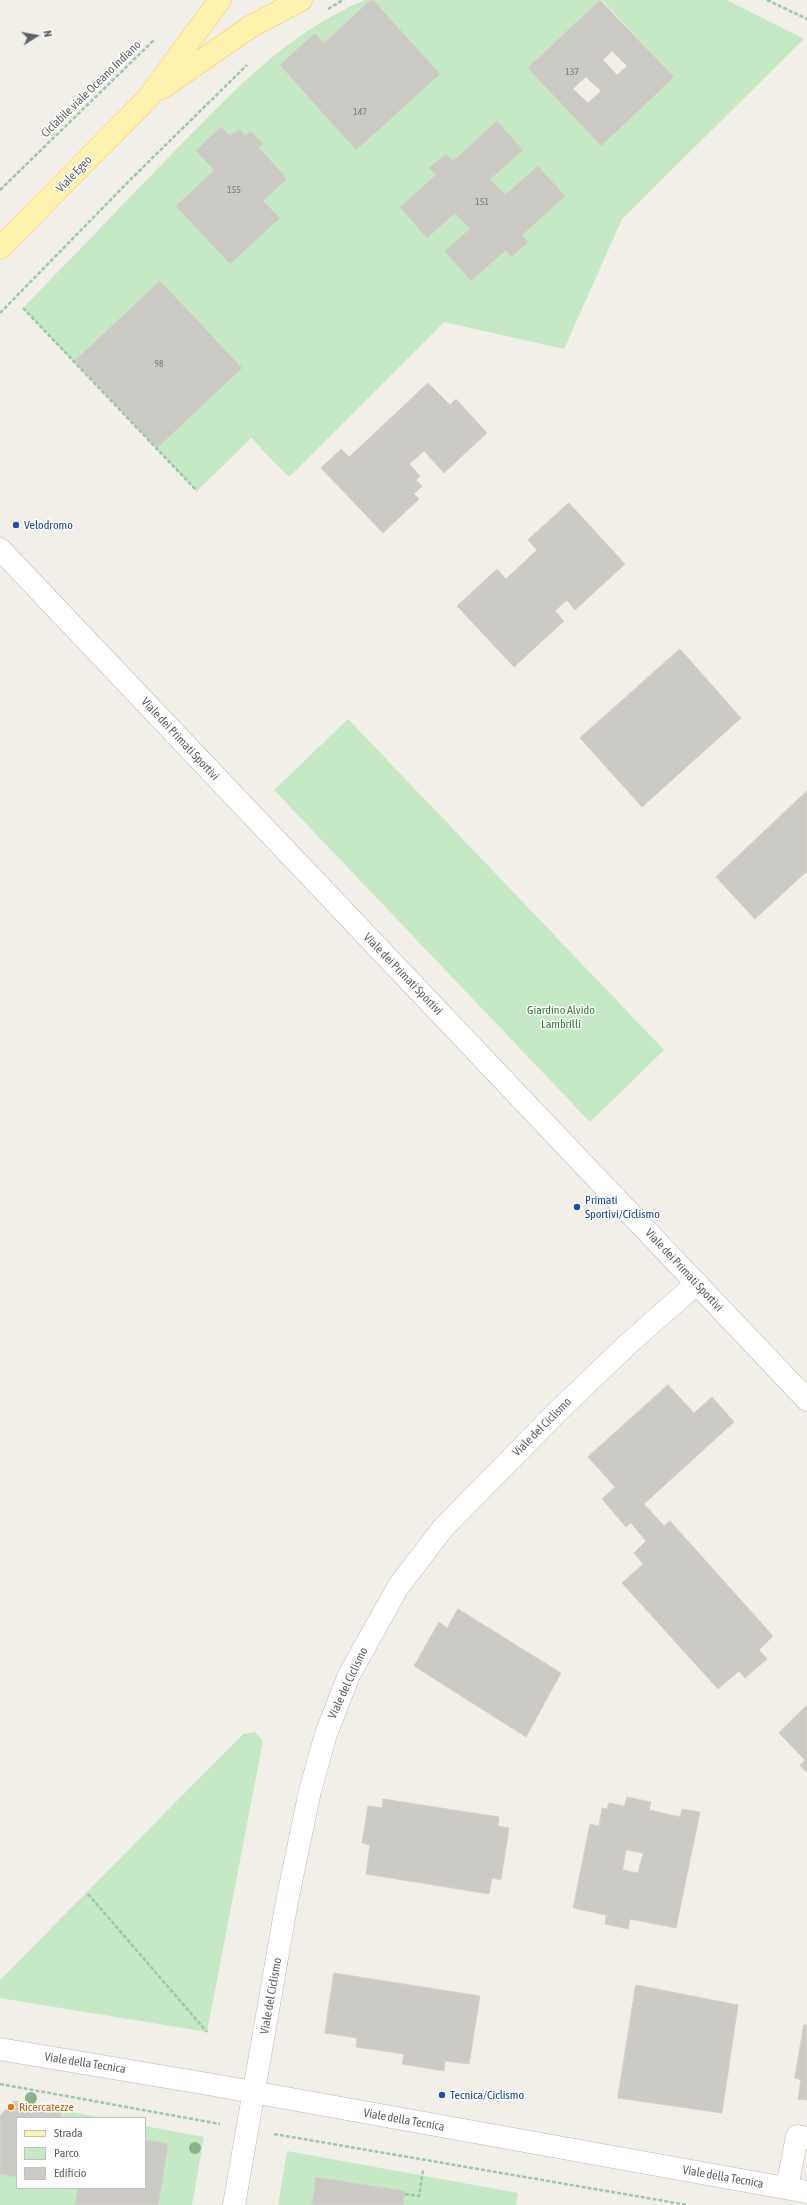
<!DOCTYPE html>
<html>
<head>
<meta charset="utf-8">
<style>
	body { margin:0 }
	#map { position:relative; width:807px; height:2205px; overflow:hidden; background:#f1efe8; font-family:"Asap Condensed",sans-serif }
	canvas { display:block }
	.legend { position:absolute; left:16px; top:2117px; width:130px; height:72px; box-sizing:border-box; background:#fff; border:1px solid #bfc1c3; margin:0; padding:5px 7px; list-style:none; font-size:12px; color:#5f6368 }
	.legend li { display:flex; align-items:center; gap:8px; height:20px }
	.legend b { width:20px; border:1px solid #bfc1c3 }
	.north { position:absolute; left:16px; top:16px; width:40px; height:40px; -webkit-text-stroke:3px #fff; paint-order:stroke; rotate:79deg; font-size:11px; font-weight:700; line-height:16px; text-align:center; color:#5f6368 }
	.north::after { content:''; display:block; margin:auto; width:14px; height:18px; background:#5f6368; clip-path:polygon(50% 0,100% 100%,50% 72%,0 100%) }
</style>
</head>
<body>
<div id="map">
<canvas width="807" height="2205"></canvas>
<ul class="legend">
<li><b style="height:5px;background:#fff2af"></b>Strada</li>
<li><b style="height:11px;background:#c5e8c5"></b>Parco</li>
<li><b style="height:11px;background:#cccac5"></b>Edificio</li>
</ul>
<div class="north">N</div>
</div>
<script>
const ctx = document.querySelector('canvas').getContext('2d');
ctx.lineJoin = 'round';
function fill(path, color) { ctx.fillStyle = color; ctx.fill(path, 'evenodd'); }
function stroke(path, color, width, dash) { ctx.strokeStyle = color; ctx.lineWidth = width; ctx.lineCap = dash ? 'butt' : 'round'; ctx.setLineDash(dash || []); ctx.stroke(path); }
function write(font, color, halo, rows, align = 'center') {
  ctx.font = font + ' "Asap Condensed",sans-serif'; ctx.lineWidth = 3; ctx.setLineDash([]); ctx.textBaseline = 'middle'; ctx.strokeStyle = halo; ctx.fillStyle = color; for (const [text, x, y, turn = 0] of rows) {
    ctx.save(); ctx.translate(x, y); ctx.rotate((+turn || 0) * Math.PI / 180); ctx.textAlign = isNaN(turn) ? turn : align; if (halo) ctx.strokeText(text, 0, 0); ctx.fillText(text, 0, 0); ctx.restore();
  }
}
fill(new Path2D(`
	M365 0H600L528 68 601 146 674 77 602 0H727L804 39 622 219 564 349 444 322 289 477 251 438 197 491 23 308C70 259 117 211 164 162 225 100 283 34 365 0Z
	M348 719 664 1050 590 1122 274 790Z
	M255 1732 263 1741 207 2032 0 1998V1980L243 1734Z
	M14 2101 104 2118H17V2188H145V2126L204 2137 192 2205H0V2116Z
	M287 2151 518 2193 516 2205H403L405 2191 317 2177 312 2205H278Z`), '#c5e8c5');
const building = new Path2D(`
	M371 0H373L440 74 356 150 280 65 315 33 324 43Z
	M600 0 674 77 601 146 528 68ZM612 51 627 66 617 75 603 60ZM586 77 601 91 588 103 573 89Z
	M497 121 523 150 490 179 505 195 538 166 565 196 522 235 528 242 511 257 506 250 471 281 445 251 470 229 455 213 427 238 400 207 436 175 429 168 446 154 453 161Z
	M221 127 230 136 239 129 245 136 251 131 263 144 259 148 287 179 263 201 280 218 230 264 176 206 214 170 196 151Z
	M160 281 242 368 157 448 75 361Z
	M428 383 450 405 456 399 487 433 444 473 424 451 409 464 420 476 416 480 422 486 414 494 419 499 383 533 321 468 341 449 349 457Z
	M569 503 625 564 575 610 567 600 555 611 564 621 514 667 457 606 497 569 506 579 537 550 528 540Z
	M680 649 741 718 642 807 580 738Z
	M807 791V871L755 919 716 877Z
	M668 1385 694 1413 712 1397 734 1422 644 1504 664 1526 670 1521 773 1636 759 1650 767 1659 745 1678 739 1671 718 1689 622 1583 643 1564 634 1553 646 1541 631 1523 626 1527 602 1499 615 1487 588 1457Z
	M458 1609 561 1673 526 1737 414 1666 439 1622 447 1628Z
	M807 1705V1773L800 1765 805 1760 779 1733Z
	M627 1797 651 1802 649 1810 680 1817 682 1809 700 1812 676 1928 630 1919 628 1929 605 1924 606 1915 573 1908 590 1824 599 1826 602 1808 607 1809 609 1803 624 1806ZM626 1850 643 1853 638 1873 623 1870Z
	M383 1799 499 1817 498 1826 509 1828 501 1880 492 1878 489 1894 366 1874 370 1845 362 1843 368 1806 382 1808Z
	M334 1973 480 1996 469 2064 445 2061 444 2071 402 2064 404 2054 356 2047 357 2038 325 2033Z
	M636 1985 738 2005 722 2113 618 2098Z
	M804 2025H807V2100L798 2099 801 2080 795 2078Z
	M14 2101 62 2108 60 2118H17V2177L0 2174V2116Z
	M145 2140 168 2144 158 2205H75L78 2188H145Z
	M316 2177 405 2191 403 2205H312Z`);
fill(building, '#cccac5');
stroke(building, '#d6d1c6', 1);
const minor = new Path2D(`
	M0 549 807 1400
	M0 2049 208 2084 807 2192
	M787 2188 797 2136 807 2138
	M234 2205 287 1901 310 1791 326 1734 349 1675 398 1587 443 1528 560 1409 627 1345 697 1283`);
const major = new Path2D(`
	M162 88 250 27 301 0
	M0 248 147 99 220 0`);
stroke(minor, '#b5b8bc', 23);
stroke(major, '#f2c960', 23);
stroke(new Path2D(`
	M767 0 807 19
	M328 9 343 0
	M0 190 154 40
	M23 308 197 491
	M0 313 129 181 247 65
	M88 1894 207 2032
	M0 2084 220 2124
	M274 2134 688 2205
	M405 2194 419 2196 423 2170`), '#9cc7a9', 2.5, [4, 2]);
stroke(minor, '#fff', 22);
stroke(major, '#fff2af', 22);
ctx.fillStyle = '#89b387';
for (const [x, y] of [
	[31,2098],
	[195,2148]
]) { ctx.beginPath(); ctx.arc(x, y, 6, 0, 2 * Math.PI); ctx.fill(); }
for (const [x, y, r, color] of [
	[16,525,4,"#1a4fb4"],
	[577,1207,4,"#1a4fb4"],
	[442,2095,4,"#1a4fb4"],
	[11,2107,4,"#e8710a"]
]) { const dot = new Path2D(); dot.arc(x, y, r, 0, 2 * Math.PI); ctx.fillStyle = color; ctx.fill(dot); stroke(dot, '#fff', 1.5); }
write('10px', '#7a7d7f', null, [
	["137",572,72],
	["147",360,112],
	["155",234,190],
	["151",482,202],
	["98",159,364]
]);
write('12px', '#5f6368', '#fff', [
	["Ciclabile viale Oceano Indiano",91,89,-44],
	["Viale Egeo",74,174,-46],
	["Viale dei Primati Sportivi",180,739,47],
	["Viale dei Primati Sportivi",403,974,46],
	["Viale dei Primati Sportivi",684,1270,47],
	["Viale del Ciclismo",542,1427,-45],
	["Viale del Ciclismo",348,1683,-65],
	["Viale del Ciclismo",271,1996,-80],
	["Viale della Tecnica",85,2063,9],
	["Viale della Tecnica",404,2120,10],
	["Viale della Tecnica",723,2177,10]
]);
write('12px', '#164399', '#fff', [
	["Velodromo",24,525],
	["Primati",585,1200],
	["Sportivi/Ciclismo",585,1214],
	["Tecnica/Ciclismo",450,2095]
], 'left');
write('12px', '#348238', '#fff', [
	["Giardino Alvido",561,1010],
	["Lambrilli",561,1024]
]);
write('12px', '#c56008', '#fff', [
	["Ricercatezze",19,2107]
], 'left');
</script>
</body>
</html>
